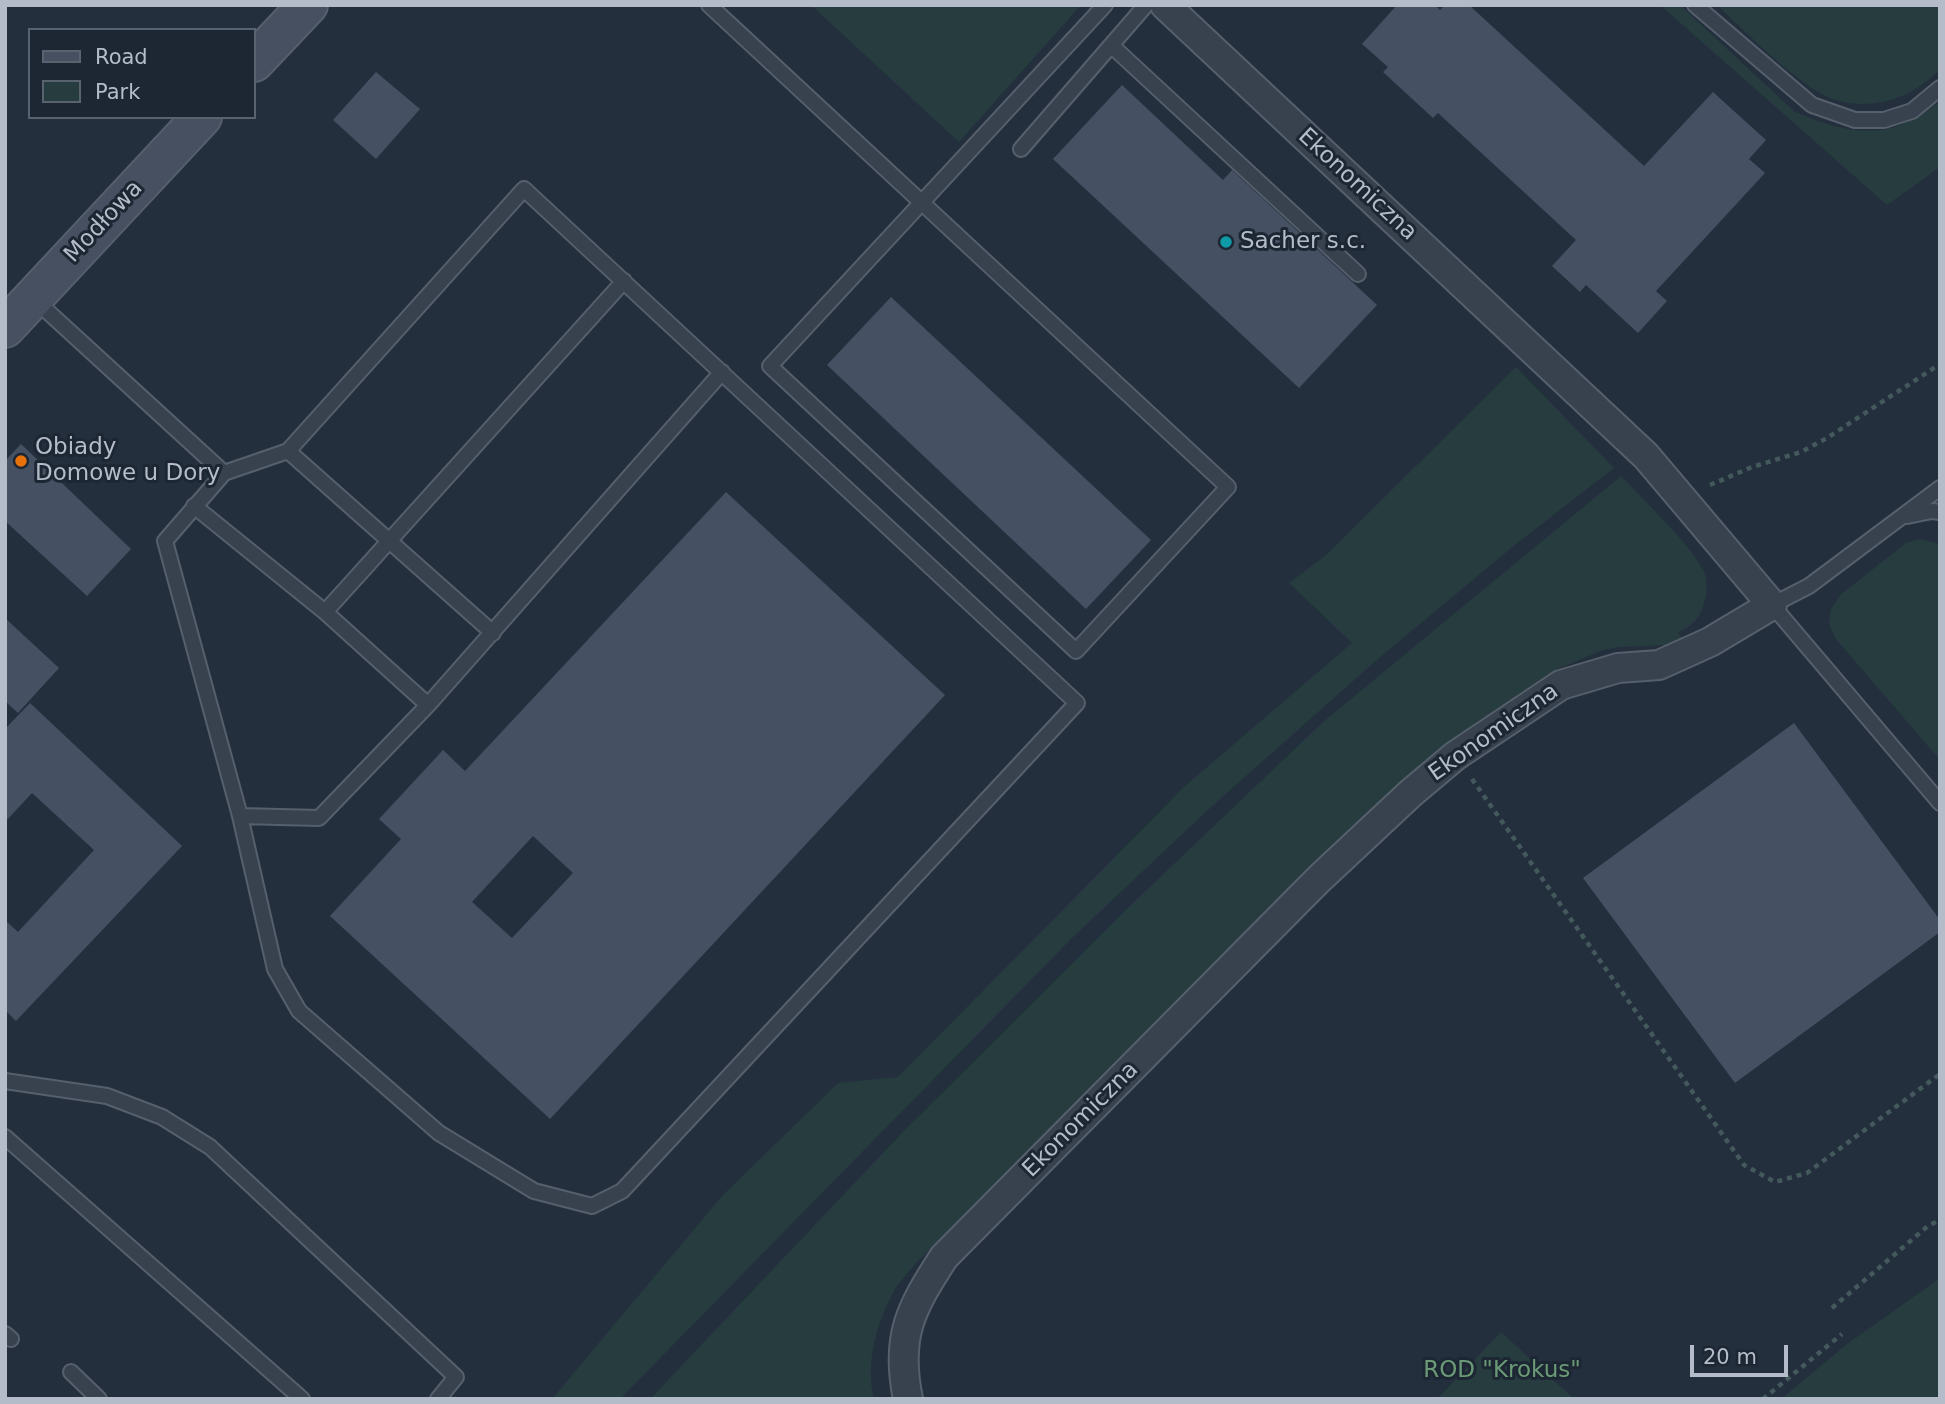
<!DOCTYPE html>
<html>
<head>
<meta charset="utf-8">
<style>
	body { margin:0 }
	#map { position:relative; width:1945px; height:1404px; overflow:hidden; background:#242f3e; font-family:"DejaVu Sans",sans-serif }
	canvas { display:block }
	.frame { position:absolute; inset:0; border:7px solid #b4bcc9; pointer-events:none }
	.legend { position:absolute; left:28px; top:28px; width:228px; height:91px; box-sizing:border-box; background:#1d2633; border:2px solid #59626f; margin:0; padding:9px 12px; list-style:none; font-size:21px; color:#b4bcc9 }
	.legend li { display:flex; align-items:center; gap:14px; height:35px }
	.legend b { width:35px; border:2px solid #59626f }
	.scale { position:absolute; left:1690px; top:1345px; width:98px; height:32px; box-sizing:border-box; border:4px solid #b4bcc9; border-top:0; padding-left:9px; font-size:21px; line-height:24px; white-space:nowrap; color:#b4bcc9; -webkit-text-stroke:5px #1d2633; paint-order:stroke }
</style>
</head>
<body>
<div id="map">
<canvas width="1945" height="1404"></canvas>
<div class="frame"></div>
<ul class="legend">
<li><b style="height:9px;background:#465061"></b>Road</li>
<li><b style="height:19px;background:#263c3f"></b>Park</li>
</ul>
<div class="scale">20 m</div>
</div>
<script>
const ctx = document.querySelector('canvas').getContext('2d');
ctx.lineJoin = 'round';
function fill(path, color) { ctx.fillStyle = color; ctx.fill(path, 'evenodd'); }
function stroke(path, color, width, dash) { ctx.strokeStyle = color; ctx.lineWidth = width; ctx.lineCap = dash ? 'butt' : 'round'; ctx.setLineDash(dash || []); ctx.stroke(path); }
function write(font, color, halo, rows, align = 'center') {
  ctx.font = font + ' "DejaVu Sans",sans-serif'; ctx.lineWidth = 6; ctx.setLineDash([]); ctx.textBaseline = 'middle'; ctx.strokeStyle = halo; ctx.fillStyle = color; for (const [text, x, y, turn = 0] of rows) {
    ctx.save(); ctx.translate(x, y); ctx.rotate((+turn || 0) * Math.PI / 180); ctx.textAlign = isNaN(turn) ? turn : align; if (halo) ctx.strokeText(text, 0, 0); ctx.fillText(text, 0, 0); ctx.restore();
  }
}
fill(new Path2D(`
	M811 5H1081L959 142Z
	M1660 5H1680L1795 112C1831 127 1870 140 1907 122 1918 116 1929 108 1940 102V167L1887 205Z
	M1717 5H1940V69C1913 98 1874 111 1836 100 1803 91 1744 30 1717 5Z
	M1516 367 1614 468 1516 544 1379 658 1210 808 1073 937 620 1399H552L722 1196 838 1083 898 1077 1185 786 1352 643 1289 583 1325 556Z
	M1621 476C1642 498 1695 549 1705 574 1708 585 1707 596 1703 606 1700 619 1690 627 1678 632L1683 640 1667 645 1619 647 1603 650 1557 669 1507 703 1404 780 1319 859 917 1262C910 1270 902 1279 896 1288 877 1320 865 1362 874 1399H650L899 1136 1133 903 1323 722Z
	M1920 539 1940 544V760L1835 638 1829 624 1831 609 1840 595 1906 543Z
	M1940 1278V1399H1781L1847 1344Z
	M1501 1332 1574 1399H1437Z`), '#263c3f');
fill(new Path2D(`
	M1397 5H1435L1440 10 1445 5H1469L1644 166 1713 92 1766 140 1749 159 1765 173 1656 291 1667 301 1638 333 1586 285 1580 292 1552 266 1576 240 1438 113 1433 118 1383 72 1388 67 1362 44Z
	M376 72 420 109 376 159 333 120Z
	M1122 85 1223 180 1232 170 1377 305 1299 388 1053 159Z
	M891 297 1151 540 1086 609 827 365Z
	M21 444 131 549 87 596 5 521V461Z
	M726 492 945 695 550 1119 330 916 401 839 379 819 443 750 465 771ZM533 836 573 873 512 938 472 902Z
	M5 618 59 668 18 713 5 701Z
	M30 703 182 846 16 1021 5 1010V920L18 932 94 850 32 793 5 822V729Z
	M1794 723 1940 920V932L1735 1083 1583 878Z`), '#455162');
const lane = new Path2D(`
	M709 5 1228 487 1076 651 770 366 1105 5
	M1695 5 1812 105 1855 120H1884L1912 111 1940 88
	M1112 46 1358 274
	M1021 149 1146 5
	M524 189 1077 703 622 1191 592 1206 534 1191 439 1133 299 1011 275 969 240 816 165 541 224 473 288 451Z
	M34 299 224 473
	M288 451 493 633
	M1940 488 1809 586 1772 605 1940 803
	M194 506 325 612 428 705
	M1907 516 1932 511 1940 512
	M325 612 624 281
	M240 816 319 818 428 705 722 372
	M5 1081 107 1096 162 1117 210 1147 456 1377 438 1399
	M5 1137 302 1399
	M5 1334 11 1339
	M71 1372 99 1399`);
const street = new Path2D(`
	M908 1399C895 1336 911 1308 944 1257L1319 879 1411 793 1455 756 1561 685 1618 668 1659 665 1710 642 1772 605 1646 456 1165 5`);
const secondary = new Path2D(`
	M254 62 308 5
	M5 328 202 117`);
stroke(lane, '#565f6c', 18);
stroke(street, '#565f6c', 32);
stroke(secondary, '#565f6c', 42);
stroke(new Path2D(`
	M1710 485 1752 467 1801 452 1827 438 1940 364
	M1472 779 1744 1165 1775 1182 1807 1173 1940 1074
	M1832 1308 1928 1226 1940 1220
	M1763 1399 1842 1334`), '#44595c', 4.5, [5, 5]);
stroke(lane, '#38414e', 14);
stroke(street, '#38414e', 28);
stroke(secondary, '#465061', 38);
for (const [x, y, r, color] of [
	[1226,242,7,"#0f9aa8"],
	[21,461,7,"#e8710a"]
]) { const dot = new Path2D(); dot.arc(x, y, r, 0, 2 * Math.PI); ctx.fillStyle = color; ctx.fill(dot); stroke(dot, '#1d2633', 2.5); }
write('23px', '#b4bcc9', '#1d2633', [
	["Ekonomiczna",1357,185,43],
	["Modłowa",104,222,-47],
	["Ekonomiczna",1494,733,-35],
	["Ekonomiczna",1081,1120,-45]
]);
write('23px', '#b4bcc9', '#1d2633', [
	["Sacher s.c.",1240,242],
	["Obiady",35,448],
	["Domowe u Dory",35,474]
], 'left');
write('23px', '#6b9a76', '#1d2633', [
	["ROD \"Krokus\"",1502,1371]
]);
</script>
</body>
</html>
